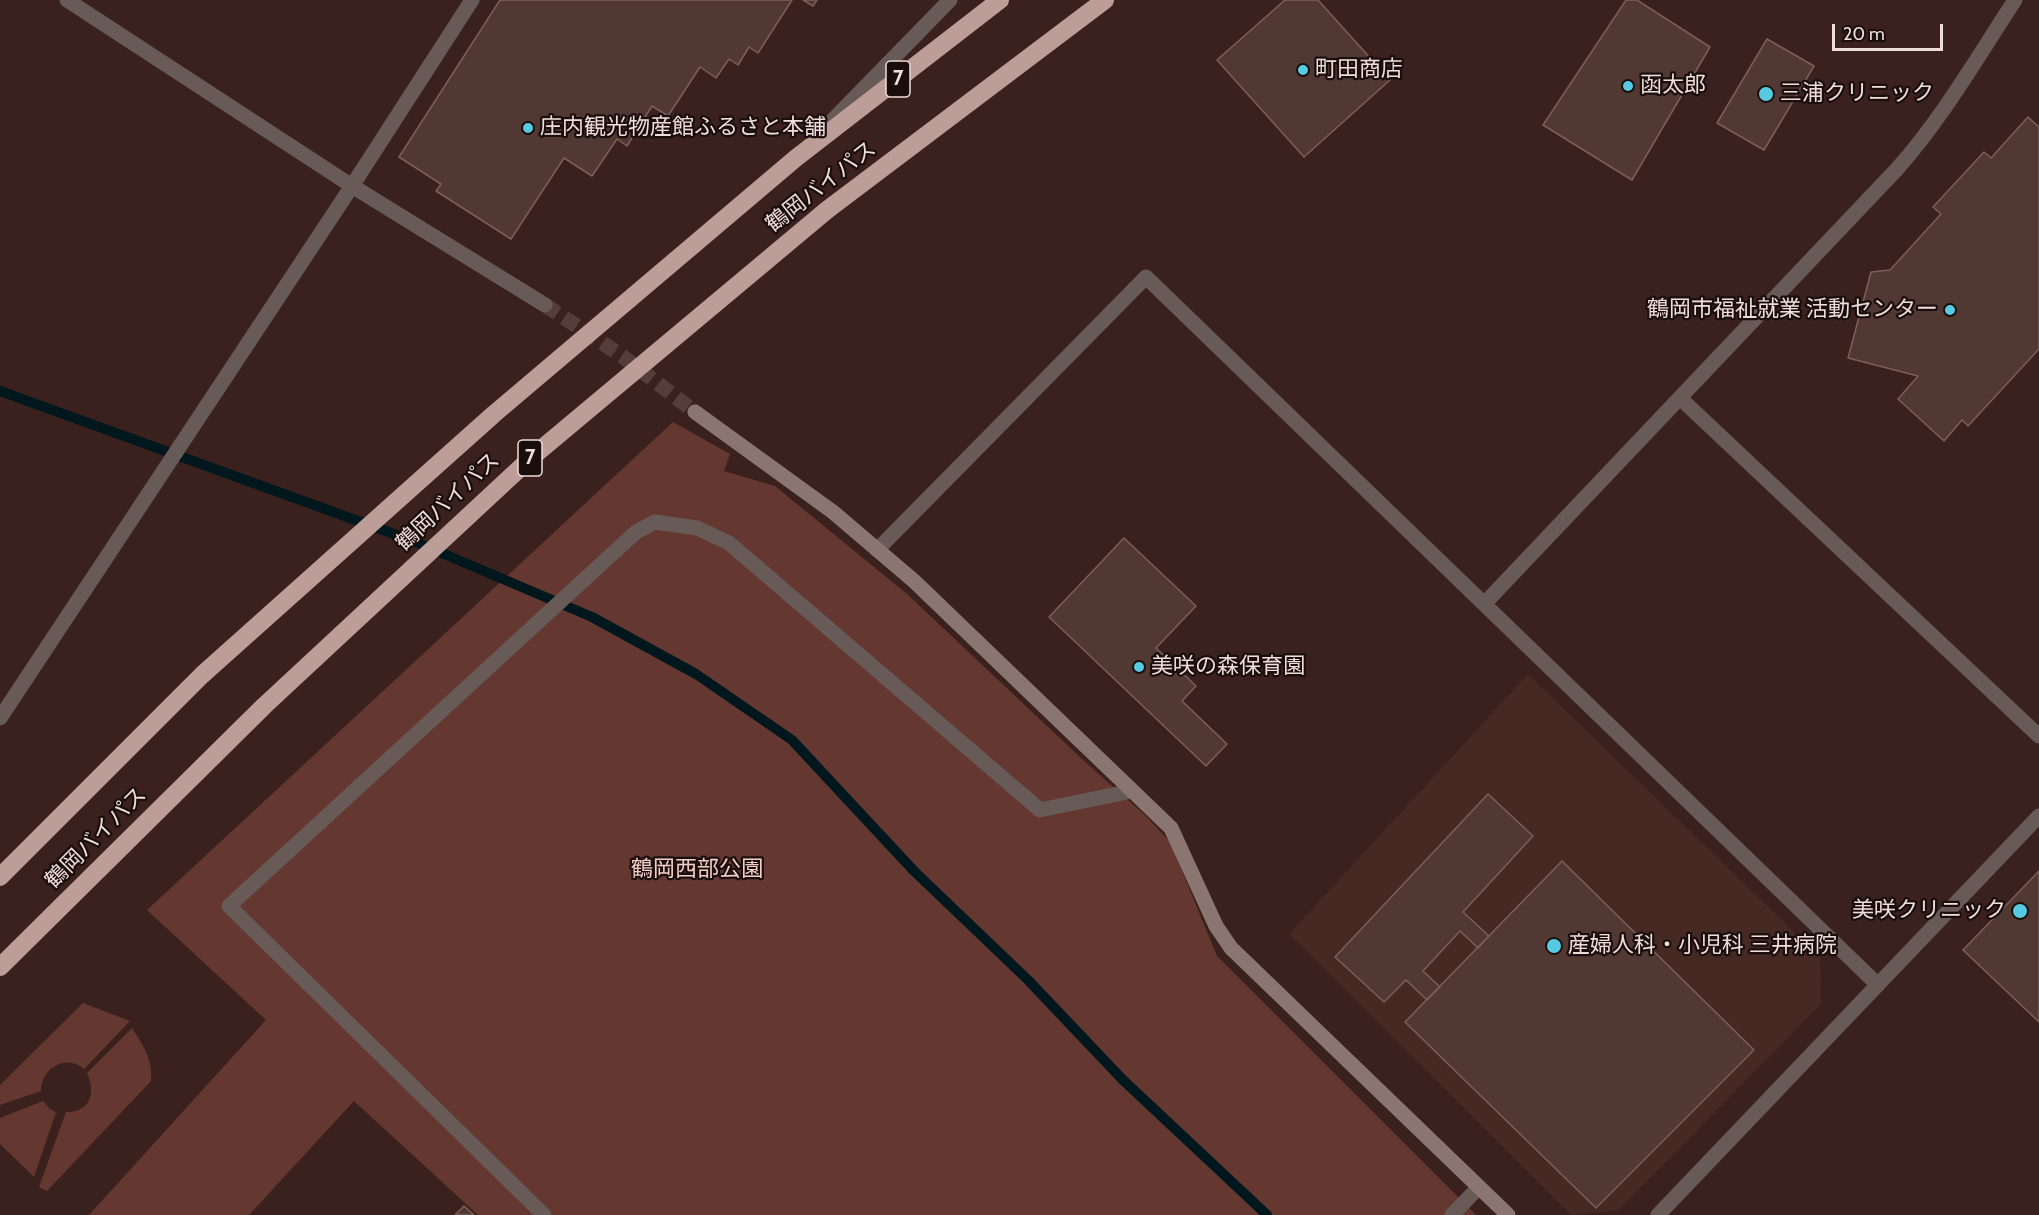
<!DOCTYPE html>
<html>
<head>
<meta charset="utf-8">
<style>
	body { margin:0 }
	#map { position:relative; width:2039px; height:1215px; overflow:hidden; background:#3a211d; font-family:Cabin,sans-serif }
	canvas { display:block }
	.scale { position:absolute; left:1832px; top:24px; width:111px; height:27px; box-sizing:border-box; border:3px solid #eeddd9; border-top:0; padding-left:8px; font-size:18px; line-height:21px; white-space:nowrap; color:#eeddd9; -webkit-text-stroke:4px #190e0c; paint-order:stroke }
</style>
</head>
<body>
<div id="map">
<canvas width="2039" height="1215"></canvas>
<div class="scale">20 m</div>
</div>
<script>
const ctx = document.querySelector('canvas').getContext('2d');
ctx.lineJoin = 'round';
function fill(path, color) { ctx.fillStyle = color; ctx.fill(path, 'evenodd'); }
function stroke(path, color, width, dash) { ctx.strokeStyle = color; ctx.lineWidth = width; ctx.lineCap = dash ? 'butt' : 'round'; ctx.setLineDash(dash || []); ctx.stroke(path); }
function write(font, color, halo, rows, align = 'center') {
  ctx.font = font + ' Cabin,"Noto Sans JP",sans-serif'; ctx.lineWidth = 4.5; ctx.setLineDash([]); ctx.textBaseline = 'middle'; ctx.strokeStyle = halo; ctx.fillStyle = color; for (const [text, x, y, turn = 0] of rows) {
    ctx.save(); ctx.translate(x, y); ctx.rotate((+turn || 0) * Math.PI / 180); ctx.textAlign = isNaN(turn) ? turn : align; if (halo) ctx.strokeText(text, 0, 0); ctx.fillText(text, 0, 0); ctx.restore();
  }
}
fill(new Path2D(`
	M1528 674 1820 957 1821 1004 1619 1210 1571 1215 1289 934Z`), '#472923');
fill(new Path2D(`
	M673 422 730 454 724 471 775 486 907 594 1082 759 1146 816 1170 842 1217 956 1476 1215H478L354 1101 249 1215H89L266 1020 147 910Z
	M83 1003 130 1021 84 1069C65 1053 41 1069 41 1091L0 1105V1085Z
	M132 1028C143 1045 153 1060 151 1081L47 1191 39 1187 66 1112C91 1112 96 1093 87 1073Z
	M43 1101 50 1109 56 1112 34 1177 0 1144V1118Z`), '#643830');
stroke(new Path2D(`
	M0 391 416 542 592 617 696 674 792 740 914 871 1028 980 1123 1080 1267 1215`), '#00181d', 10);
const building = new Path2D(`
	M500 0H792L758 53 749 47 738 65 729 59 716 78 700 67 668 116 652 106 627 146 617 139 592 176 564 158 511 239 436 191 441 184 399 157Z
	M803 0H817L813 6Z
	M1285 0H1318L1390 80 1304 157 1217 60Z
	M1626 0H1637L1710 47 1632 180 1543 125Z
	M1767 39 1814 66 1764 150 1717 123Z
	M2028 117 2039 127V349L1968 426 1962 420 1944 441 1898 399 1918 376 1848 358 1871 272 1890 270 1941 214 1933 207 1984 152 1991 158Z
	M1124 538 1196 606 1156 648 1196 686 1182 701 1227 744 1206 766 1049 617Z
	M1488 794 1533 836 1463 912 1489 936 1478 948 1460 931 1423 971 1440 987 1427 1000 1406 980 1384 1002 1335 957Z
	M1562 861 1754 1050 1596 1208 1405 1022Z
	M2039 871V1022L1963 950Z
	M464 1206 474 1215H455Z`);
fill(building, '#523833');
stroke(building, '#7d5f5a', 1.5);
stroke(new Path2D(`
	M545 305 622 356 695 412`), '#553d39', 15, [15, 8]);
stroke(new Path2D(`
	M827 126 950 0`), '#675a57', 15);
stroke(new Path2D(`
	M67 0 352 186 545 305
	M1680 398 2039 736
	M877 550 1146 277 1878 985
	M1485 603 1897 169C1943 117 1977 58 2015 0
	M0 718 352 186 472 0
	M544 1215 229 906 636 532 655 522 697 528 729 543 1040 810 1132 791
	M1452 1215 1479 1187
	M1658 1215 2039 816`), '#675a57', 15);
stroke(new Path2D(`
	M695 412 833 512 914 581 1171 828 1216 926 1231 948 1508 1215`), '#8a7571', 15);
stroke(new Path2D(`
	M0 877 202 675 494 414 796 158 1000 0
	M0 967 264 706 533 456 827 210 1105 0`), '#bd9d97', 18);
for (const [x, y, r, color] of [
	[1303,70,6,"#55cae0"],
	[1628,86,6,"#55cae0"],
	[1766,94,8,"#55cae0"],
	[528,128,6,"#55cae0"],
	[1950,310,6,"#55cae0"],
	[1139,667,6,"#55cae0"],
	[2020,911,8,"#55cae0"],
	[1554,946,8,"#55cae0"]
]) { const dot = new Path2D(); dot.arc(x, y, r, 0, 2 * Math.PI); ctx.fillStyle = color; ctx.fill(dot); stroke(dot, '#190e0c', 2); }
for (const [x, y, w] of [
	[898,79,24],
	[530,458,24]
]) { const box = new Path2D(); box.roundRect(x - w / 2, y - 18, w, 36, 4.5); ctx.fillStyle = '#190e0c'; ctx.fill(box); stroke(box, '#eeddd9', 1.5); }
write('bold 21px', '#eeddd9', null, [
	["7",898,79],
	["7",530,458]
]);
write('22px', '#eeddd9', '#190e0c', [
	["町田商店",1315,70],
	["函太郎",1640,86],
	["三浦クリニック",1780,94],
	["庄内観光物産館ふるさと本舗",540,128],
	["鶴岡市福祉就業 活動センター",1938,310,"right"],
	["美咲の森保育園",1151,667],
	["美咲クリニック",2006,911,"right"],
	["産婦人科・小児科 三井病院",1568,946]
], 'left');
write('22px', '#eeddd9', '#190e0c', [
	["鶴岡バイパス",821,187,-38],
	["鶴岡バイパス",448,502,-43],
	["鶴岡バイパス",96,838,-45]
]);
write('22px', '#f4cdc6', '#190e0c', [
	["鶴岡西部公園",697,870]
]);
</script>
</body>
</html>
